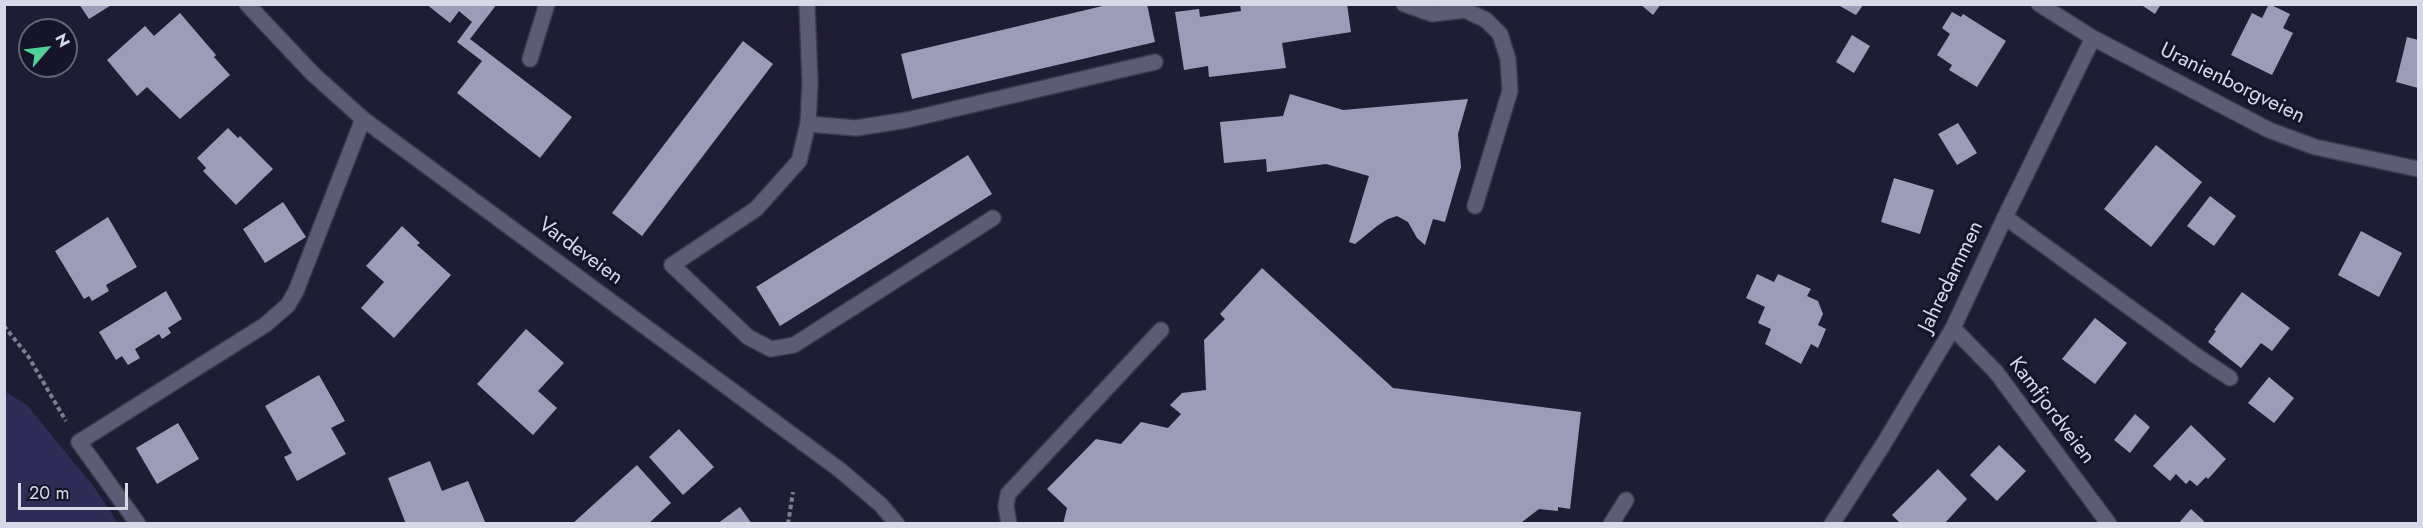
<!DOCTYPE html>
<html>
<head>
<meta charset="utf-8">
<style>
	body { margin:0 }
	#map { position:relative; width:2423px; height:528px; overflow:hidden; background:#1e1d33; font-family:Jost,sans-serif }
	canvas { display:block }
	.frame { position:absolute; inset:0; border:6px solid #d8d8e7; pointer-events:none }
	.north { position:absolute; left:18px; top:18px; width:60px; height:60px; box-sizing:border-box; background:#151428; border:2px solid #636274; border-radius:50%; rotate:62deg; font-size:16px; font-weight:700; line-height:24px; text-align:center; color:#d8d8e7 }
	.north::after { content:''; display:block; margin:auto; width:21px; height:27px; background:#4fd399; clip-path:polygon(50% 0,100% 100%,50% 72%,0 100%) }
	.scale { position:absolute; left:18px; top:483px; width:110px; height:27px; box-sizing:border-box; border:3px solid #d8d8e7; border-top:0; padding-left:8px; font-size:18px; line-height:21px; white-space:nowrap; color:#d8d8e7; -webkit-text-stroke:4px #151428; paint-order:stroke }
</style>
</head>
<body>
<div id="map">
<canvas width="2423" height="528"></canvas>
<div class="frame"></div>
<div class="north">N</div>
<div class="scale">20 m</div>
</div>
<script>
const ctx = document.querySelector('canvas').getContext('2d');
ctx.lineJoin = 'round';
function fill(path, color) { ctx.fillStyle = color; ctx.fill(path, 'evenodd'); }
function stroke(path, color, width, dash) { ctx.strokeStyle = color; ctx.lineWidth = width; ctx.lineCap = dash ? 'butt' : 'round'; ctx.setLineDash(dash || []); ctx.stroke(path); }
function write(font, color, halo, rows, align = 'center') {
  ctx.font = font + ' Jost,sans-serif'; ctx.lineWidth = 6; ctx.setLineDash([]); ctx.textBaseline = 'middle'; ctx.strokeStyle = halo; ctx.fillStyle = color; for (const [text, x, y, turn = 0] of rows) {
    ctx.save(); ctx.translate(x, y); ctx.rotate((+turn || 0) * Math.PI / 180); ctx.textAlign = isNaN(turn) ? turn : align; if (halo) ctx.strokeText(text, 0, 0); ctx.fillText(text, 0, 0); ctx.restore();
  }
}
fill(new Path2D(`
	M4 391 27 405 94 487 118 523H5Z`), '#2f2c57');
fill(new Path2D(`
	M79 4H113L89 19Z
	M426 4H497L470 39 572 117 540 158 457 93 482 61 457 42 472 22 459 11 450 23Z
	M1111 4H1147L1155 42 912 99 901 54Z
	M1240 4H1347L1351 32 1282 43 1286 68 1209 77 1208 66 1184 70 1175 12 1199 9 1200 17 1241 11Z
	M1640 4H1661L1653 15Z
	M2140 4H2161L2155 14Z
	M2269 4 2290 14 2283 28 2293 33 2272 75 2231 55 2252 13 2262 18Z
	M1838 5H1863L1856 15Z
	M1952 12 1961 17 1963 14 2006 41 1977 87 1949 70 1952 65 1937 55 1950 34 1942 28Z
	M180 13 216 55 214 57 230 75 180 119 147 87 137 96 107 60 145 26 154 36Z
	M1852 35 1870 46 1854 73 1836 62Z
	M2407 37 2418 40V88L2396 82Z
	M743 41 773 64 642 236 612 213Z
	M1290 94 1343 110 1468 99 1458 134 1461 167 1445 222 1433 219 1425 245 1417 238 1408 222 1397 216 1388 219 1377 226 1355 244 1349 242 1369 176 1326 164 1267 172 1266 159 1224 163 1220 122 1283 116Z
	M1958 123 1977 153 1957 165 1938 134Z
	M228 128 238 138 240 136 273 169 236 205 203 171 206 168 197 158Z
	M2156 145 2202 182 2151 247 2104 209Z
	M968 155 992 194 780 326 756 287Z
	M1894 178 1934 190 1920 234 1881 222Z
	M2210 196 2236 216 2214 246 2187 226Z
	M283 202 306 237 265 263 243 229Z
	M108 217 137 267 106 285 109 291 92 301 89 296 84 299 55 251Z
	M402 226 420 243 417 245 451 275 394 338 361 308 384 282 366 266Z
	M2361 231 2402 253 2379 297 2338 275Z
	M1262 268 1393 388 1581 412 1570 509 1558 507V511L1539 509 1522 522 1524 524H1063L1067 508 1047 489 1096 439 1121 444 1141 422 1168 428 1181 414 1170 405 1182 393 1206 390 1204 340 1225 319 1220 314Z
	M1757 274 1774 282 1778 274 1811 289 1807 296 1818 301 1823 314 1818 325 1826 329 1818 348 1811 344 1801 364 1765 344 1771 329 1758 323 1765 307 1746 298Z
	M166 291 182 319 168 328 171 333 162 339 159 334 135 349 140 358 128 365 122 356 116 360 99 332Z
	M2242 292 2290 328 2272 351 2261 343 2241 368 2208 342 2216 331 2214 330Z
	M2095 318 2127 343 2095 384 2062 359Z
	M526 329 564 363 538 391 557 408 533 435 477 384Z
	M319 375 345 421 331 428 346 454 297 481 284 457 292 453 265 406Z
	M2269 377 2294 398 2274 423 2248 403Z
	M2135 414 2150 427 2130 453 2114 440Z
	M178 423 199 459 157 484 136 448Z
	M2191 425 2226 459 2208 479 2206 477 2197 486 2190 480 2186 484 2176 474 2170 481 2153 466Z
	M679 429 714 467 683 495 649 457Z
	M1999 445 2026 471 1997 501 1970 475Z
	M430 461 442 491 468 481 486 524H406L388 478Z
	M637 465 671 503 648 524H572Z
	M1938 469 1967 499 1944 524H1901L1892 515Z
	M740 507 752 524H717Z
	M2191 509 2204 521 2201 524H2178Z`), '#9c9cb8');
const service = new Path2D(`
	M1404 4 1432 14 1465 10 1486 20 1500 34 1508 59 1510 91 1475 206
	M530 59 547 4
	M808 124 856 128 907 120 1155 62
	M2005 217 2198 357 2230 378
	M672 265 748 337 771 349 794 345 993 218
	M79 442 265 325 288 305 296 291 363 119
	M1009 524 1006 506 1008 494 1161 330
	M1611 524 1626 500`);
const minor = new Path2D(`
	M2039 4 2093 38 2269 130 2315 147 2418 169
	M672 265 756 209 799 161 808 124 810 83 807 4
	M1953 328 1996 372 2109 524
	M79 442 138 524
	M1832 524 1883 445 1953 328 2005 217 2093 38`);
const tertiary = new Path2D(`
	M247 4 312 73 363 119 840 470 881 505 897 524`);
stroke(service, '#3b394b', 18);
stroke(minor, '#3b394b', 18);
stroke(tertiary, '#3b394b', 18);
stroke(new Path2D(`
	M4 326 28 356 66 421
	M788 524 793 492`), '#7e7e90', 4, [4.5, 3]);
stroke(service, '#5c5c75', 15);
stroke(minor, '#5c5c75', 15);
stroke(tertiary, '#5c5c75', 15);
write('21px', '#d8d8e7', '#151428', [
	["Uranienborgveien",2232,84,26],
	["Vardeveien",580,252,36],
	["Jahredammen",1952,277,-64],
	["Kamfjordveien",2051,411,53]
]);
</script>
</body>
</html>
